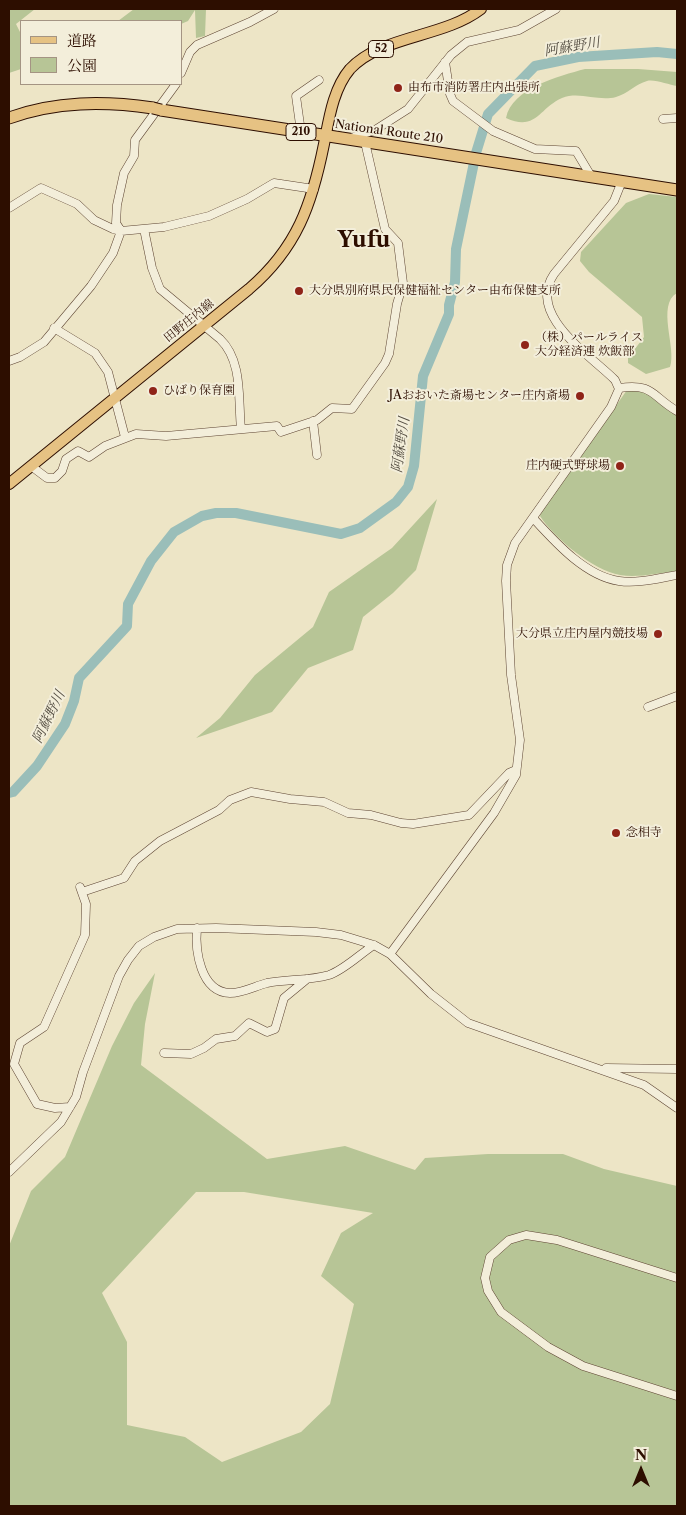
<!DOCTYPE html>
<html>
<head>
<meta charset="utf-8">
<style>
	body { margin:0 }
	#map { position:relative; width:686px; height:1515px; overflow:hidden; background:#ede5c6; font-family:"Libre Caslon Text","Noto Serif JP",serif }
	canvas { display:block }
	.frame { position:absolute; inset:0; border:10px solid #2d0e00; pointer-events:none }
	.legend { position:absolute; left:20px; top:20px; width:162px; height:65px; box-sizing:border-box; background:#f3eeda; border:1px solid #a49483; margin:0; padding:6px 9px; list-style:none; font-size:15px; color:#2d0e00 }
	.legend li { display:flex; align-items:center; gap:10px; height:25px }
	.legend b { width:25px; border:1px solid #a49483 }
	.north { position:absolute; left:616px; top:1445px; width:50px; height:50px; -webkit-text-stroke:4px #f3eeda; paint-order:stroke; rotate:0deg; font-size:14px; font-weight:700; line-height:20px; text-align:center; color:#2d0e00 }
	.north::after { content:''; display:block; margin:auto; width:18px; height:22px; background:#2d0e00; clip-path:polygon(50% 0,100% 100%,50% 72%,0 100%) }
</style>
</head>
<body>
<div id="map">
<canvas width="686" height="1515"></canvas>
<div class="frame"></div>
<ul class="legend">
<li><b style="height:6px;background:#e6c283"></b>道路</li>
<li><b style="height:14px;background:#b7c596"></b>公園</li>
</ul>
<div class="north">N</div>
</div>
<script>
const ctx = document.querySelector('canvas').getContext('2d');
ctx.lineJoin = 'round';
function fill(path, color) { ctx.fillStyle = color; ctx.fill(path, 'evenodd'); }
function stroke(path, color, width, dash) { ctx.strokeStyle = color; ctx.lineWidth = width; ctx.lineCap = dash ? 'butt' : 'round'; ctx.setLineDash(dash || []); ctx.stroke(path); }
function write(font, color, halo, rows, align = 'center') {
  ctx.font = font + ' "Libre Caslon Text","Noto Serif JP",serif'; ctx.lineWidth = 4; ctx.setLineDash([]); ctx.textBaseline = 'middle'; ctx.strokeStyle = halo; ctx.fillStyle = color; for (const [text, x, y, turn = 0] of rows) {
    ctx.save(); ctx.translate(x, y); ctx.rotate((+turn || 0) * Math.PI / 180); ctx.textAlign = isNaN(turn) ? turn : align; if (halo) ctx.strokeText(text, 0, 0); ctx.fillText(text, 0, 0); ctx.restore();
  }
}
fill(new Path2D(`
	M9 9H35L16 24 21 34V69L9 73Z
	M134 9H206L205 36 196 38 195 10 188 21 181 24V21H118Z
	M585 69H638L677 72V86C669 85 655 79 647 81 636 84 627 94 616 97 598 102 580 91 562 98 539 108 536 132 506 118 512 88 559 76 585 69Z
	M649 194 677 197V293C656 305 677 348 670 367L646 374 628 363V358L644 337 642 317 589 272 580 261 581 252 626 203Z
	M627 390H645L677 415V571C659 573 638 578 620 575 593 570 555 539 540 516L541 512Z
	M437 499 416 570 393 593 363 617 353 650 308 668 272 712 196 738 220 718 255 675 313 627 329 592 392 548Z
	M155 973 145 1024 141 1065 267 1159 345 1146 415 1170 425 1158 488 1154H563L604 1169 677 1186V1506H9V1246L31 1191 65 1157 112 1046 134 1003ZM196 1192H244L373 1213 341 1233 321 1276 354 1304 330 1404 301 1432 222 1462 185 1437 127 1425V1342L102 1293Z`), '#b7c596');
stroke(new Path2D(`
	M9 793 13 792 37 766 65 724 74 701 79 678 127 626 128 604 151 561 174 532 202 516 216 513H236L341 534 360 528 396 502 408 487 414 466 423 376 449 314V305L455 282 456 249 476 153 488 114 535 66 578 57 657 52 677 54`), '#9abeb9', 10);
const minor = new Path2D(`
	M445 62 450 94 453 101 493 131 535 149 576 151 591 176
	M181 73 190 52 197 45 250 22 274 9
	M663 119 677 118
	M301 132 296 96 319 80
	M351 138 375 130 408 109 451 55 467 42 519 30 556 9
	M9 208 41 188 77 204 94 220 113 229 121 231 164 227 209 216 247 199 274 183 314 189
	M144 229 152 268 160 289 220 339C243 361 238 399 241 429
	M54 328 95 353 108 372 125 437
	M9 361 20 357 44 342 91 286 113 253 121 231 116 223 117 205 124 173 134 156 135 140 176 84
	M619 388C654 383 651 396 677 411
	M313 421 317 455
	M31 466 47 478H55L62 471 66 459 78 451 89 457 105 446 136 434 166 436 277 426 281 432 317 420 332 408 352 409 385 363 389 354 397 304 403 283 398 243 385 229 365 142
	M533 518C555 542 585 576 619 581 637 584 659 578 677 575
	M648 707 677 696
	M82 892 124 878 135 861 160 841 219 810 230 800 251 792 290 799 324 802 348 813 371 815 401 823 413 824 469 815 509 773 516 770
	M197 928C195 950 200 992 230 993 243 993 255 986 267 983 287 979 308 981 329 975 344 970 360 954 374 945
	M390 954 494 813 516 775 520 740 511 675 506 581 507 565 515 543 611 407 619 389 615 380C590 355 526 315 554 274L614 201 622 181
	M164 1053 191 1054 204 1048 216 1039 235 1036 249 1023 267 1032 275 1029 284 998 307 979
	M606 1068 677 1069
	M70 1107 55 1108 37 1104 14 1064 20 1043 44 1027 85 935 86 904 80 887
	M9 1172 61 1122 76 1097 83 1072 119 976 128 960 139 946 154 937 177 929 216 928 316 932 341 935 374 945 390 954 431 994 468 1023 644 1085 677 1108
	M677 1278 557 1240 526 1235 509 1240 490 1257 485 1278 488 1291 501 1312 548 1347 583 1366 677 1396`);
const major = new Path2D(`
	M9 484 249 289C297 248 312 204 324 144 329 119 333 89 350 69 382 35 443 38 481 9`);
const highway = new Path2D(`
	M161 110 677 190
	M9 118C56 101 104 101 153 108`);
stroke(minor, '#5d4432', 9);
stroke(major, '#2d0e00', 12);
stroke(highway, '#2d0e00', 13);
stroke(minor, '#f3eeda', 8);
stroke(major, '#e6c283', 10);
stroke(highway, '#e6c283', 11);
const highwayBridge = new Path2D(`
	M153 108 161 110`);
stroke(highwayBridge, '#2d0e00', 13, []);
stroke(highwayBridge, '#e6c283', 11);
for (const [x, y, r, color] of [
	[398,88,5,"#8f2418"],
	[299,291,5,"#8f2418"],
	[525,345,5,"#8f2418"],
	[153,391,5,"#8f2418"],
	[580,396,5,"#8f2418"],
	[620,466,5,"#8f2418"],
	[658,634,5,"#8f2418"],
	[616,833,5,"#8f2418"]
]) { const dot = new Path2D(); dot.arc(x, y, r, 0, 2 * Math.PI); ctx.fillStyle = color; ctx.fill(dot); stroke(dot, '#f3eeda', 2); }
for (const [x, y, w] of [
	[381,49,25],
	[301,132,30]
]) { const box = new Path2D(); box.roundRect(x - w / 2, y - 8.5, w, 17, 4); ctx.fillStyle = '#f3eeda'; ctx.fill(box); stroke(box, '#2d0e00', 1); }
write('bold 11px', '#2d0e00', null, [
	["52",381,49],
	["210",301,132]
]);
write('12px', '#2d0e00', '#f3eeda', [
	["由布市消防署庄内出張所",408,88],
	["大分県別府県民保健福祉センター由布保健支所",309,291],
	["（株）パールライス",535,338],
	["大分経済連 炊飯部",535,352],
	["ひばり保育園",163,391],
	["JAおおいた斎場センター庄内斎場",570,396,"right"],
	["庄内硬式野球場",610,466,"right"],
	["大分県立庄内屋内競技場",648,634,"right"],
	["念相寺",626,833]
], 'left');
write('12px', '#2d0e00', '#f3eeda', [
	["National Route 210",389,132,8],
	["田野庄内線",189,321,-39]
]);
write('italic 14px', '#534c41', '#f3eeda', [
	["阿蘇野川",572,47,-9],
	["阿蘇野川",401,445,-82],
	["阿蘇野川",49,717,-64]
]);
write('bold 22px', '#2d0e00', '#f3eeda', [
	["Yufu",364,241]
]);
</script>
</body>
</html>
